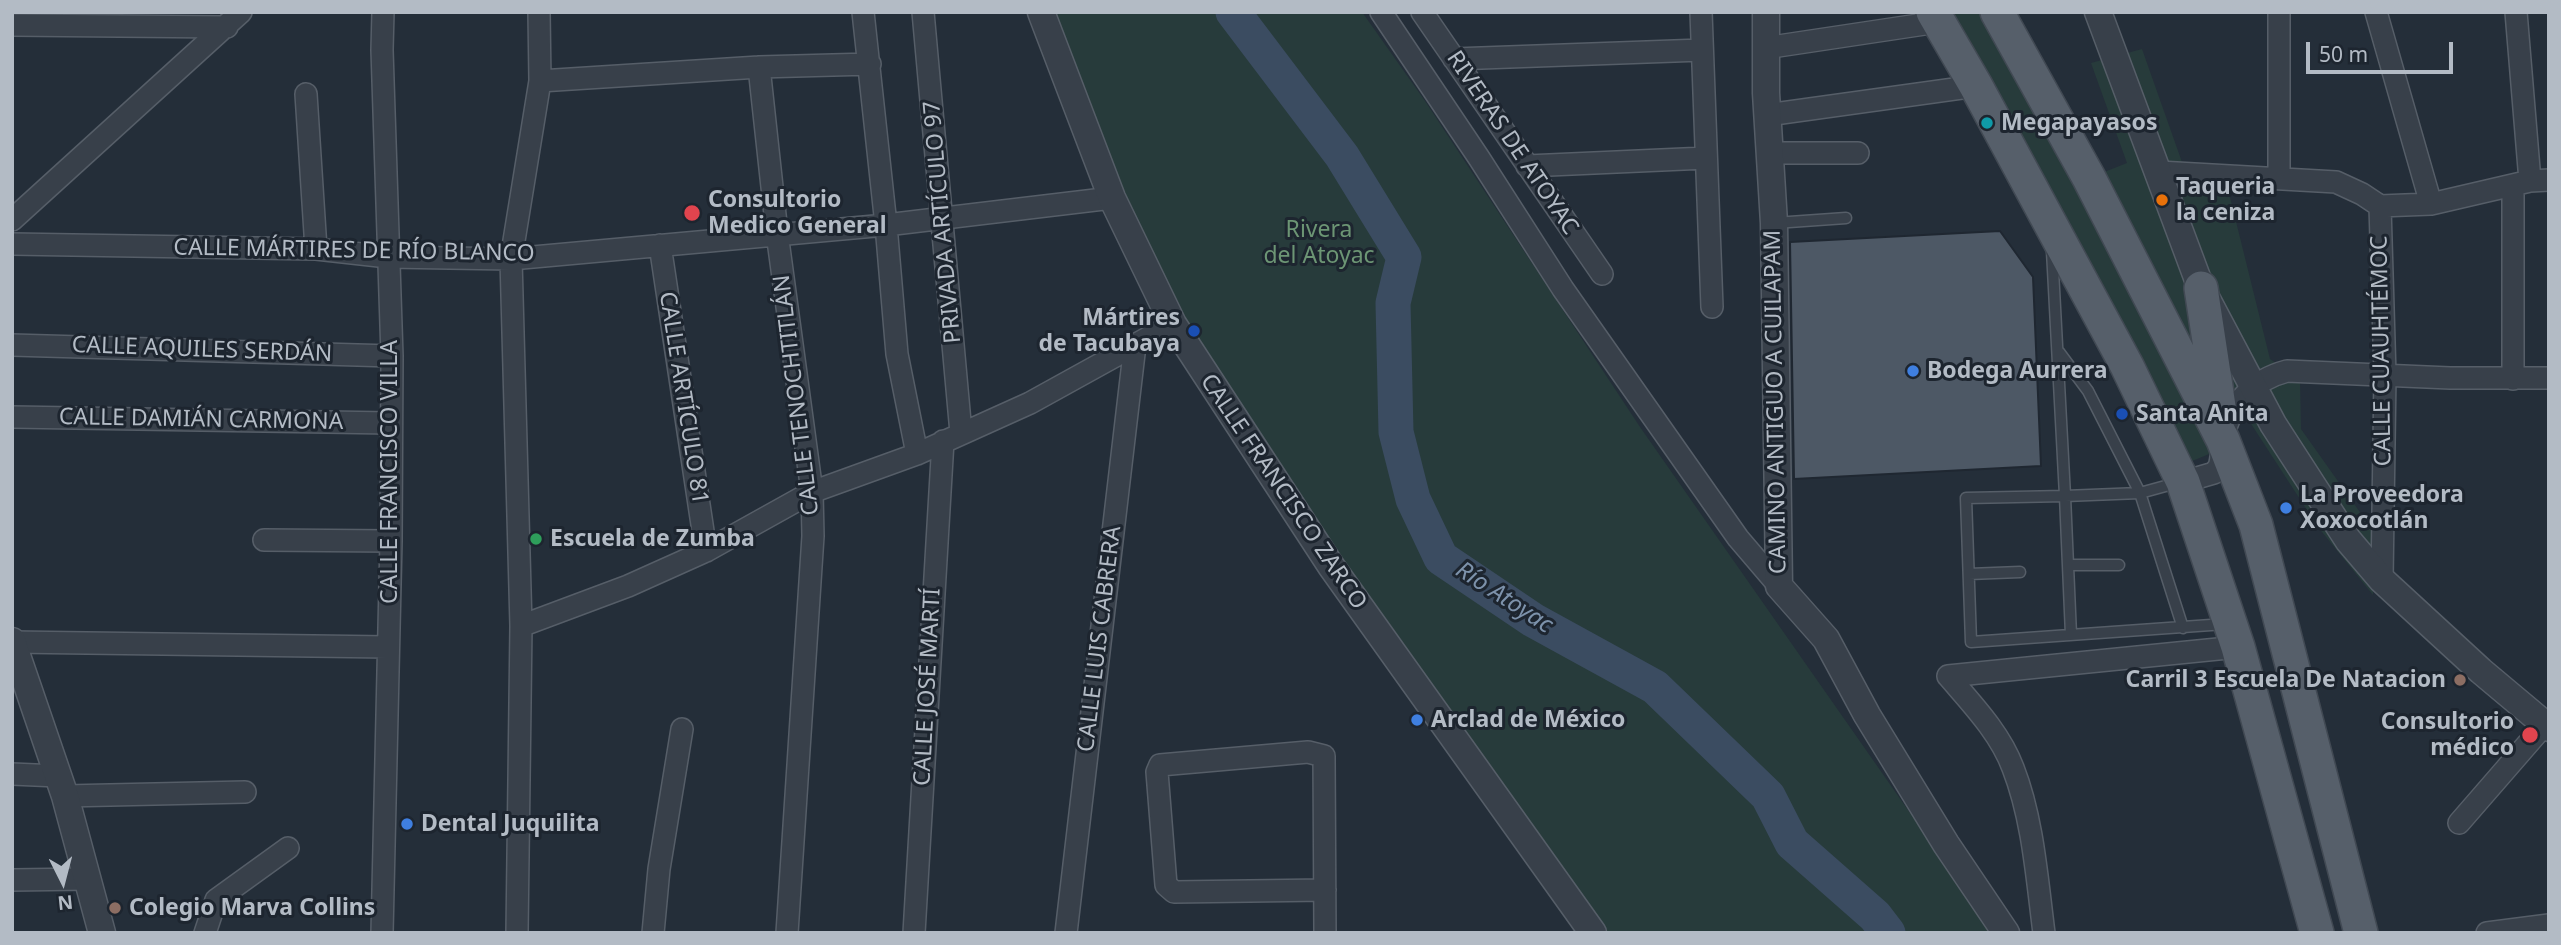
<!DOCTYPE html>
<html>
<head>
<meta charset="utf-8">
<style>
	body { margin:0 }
	#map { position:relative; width:2561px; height:945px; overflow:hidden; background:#242e39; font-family:"Noto Sans",sans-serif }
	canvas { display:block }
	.frame { position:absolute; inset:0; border:14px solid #b3bbc5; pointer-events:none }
	.north { position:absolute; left:28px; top:847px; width:70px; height:70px; -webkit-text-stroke:5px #1d252f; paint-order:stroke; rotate:174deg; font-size:19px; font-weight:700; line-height:28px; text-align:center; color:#b3bbc5 }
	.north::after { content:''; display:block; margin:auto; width:24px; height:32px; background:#b3bbc5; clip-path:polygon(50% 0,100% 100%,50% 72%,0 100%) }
	.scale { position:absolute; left:2306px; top:42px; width:147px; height:32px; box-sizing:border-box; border:4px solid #b3bbc5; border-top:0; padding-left:9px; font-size:21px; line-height:24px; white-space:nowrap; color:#b3bbc5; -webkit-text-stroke:5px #1d252f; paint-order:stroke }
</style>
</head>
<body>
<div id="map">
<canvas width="2561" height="945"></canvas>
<div class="frame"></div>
<div class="north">N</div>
<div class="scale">50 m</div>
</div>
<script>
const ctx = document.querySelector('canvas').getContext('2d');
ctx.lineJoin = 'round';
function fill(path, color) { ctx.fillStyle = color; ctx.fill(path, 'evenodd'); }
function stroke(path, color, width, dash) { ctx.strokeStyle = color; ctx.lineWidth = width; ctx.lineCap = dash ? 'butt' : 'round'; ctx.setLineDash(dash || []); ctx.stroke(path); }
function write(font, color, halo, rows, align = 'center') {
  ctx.font = font + ' "Noto Sans",sans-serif'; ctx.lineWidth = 6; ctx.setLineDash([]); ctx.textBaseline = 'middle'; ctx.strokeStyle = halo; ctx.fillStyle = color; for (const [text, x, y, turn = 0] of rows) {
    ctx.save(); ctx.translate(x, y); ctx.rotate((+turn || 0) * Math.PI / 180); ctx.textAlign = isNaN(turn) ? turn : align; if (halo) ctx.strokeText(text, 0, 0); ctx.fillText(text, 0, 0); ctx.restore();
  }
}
fill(new Path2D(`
	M1044 12H1362L1425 101 1640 427 1994 933H1593L1173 324Z
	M1948 12H1989L2214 452 2185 464Z
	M2142 49 2183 165 2224 173 2270 359 2300 380 2301 429 2374 532 2373 595 2318 527 2244 413 2165 309 2089 178 2127 163 2091 63Z`), '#273b3b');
stroke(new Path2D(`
	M1233 12 1342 156 1404 257 1393 303 1396 432 1413 499 1441 558 1533 620 1655 687 1768 796 1792 843 1875 916 1888 933`), '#3b4c61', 35);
const building = new Path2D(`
	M2000 231 2033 277 2041 466 1794 479 1790 242Z`);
fill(building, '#4d5865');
stroke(building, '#1f2731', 2);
const service = new Path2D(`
	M1775 223 1846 218
	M2052 251 2065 496 2140 493 2180 482
	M2059 352 2088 391 2140 493 2183 628
	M2068 565H2119
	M1969 574 2020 572
	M2071 635 2065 496 1966 498 1971 642 2225 624`);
const minor = new Path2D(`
	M863 12 886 225 897 354 917 454
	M923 12 961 433
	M1381 12 1479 158 1563 289 1738 538 1779 586
	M1422 12 1602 274
	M1701 12 1712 307
	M2279 12V178
	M2376 12 2431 204
	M2516 12 2530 181
	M12 25 227 27
	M1765 48 1938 22
	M1454 59 1702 50
	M759 67 777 233 812 492 813 536 787 933
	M540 81 759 67 870 64
	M306 94 316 249
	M1767 115 1976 86
	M1771 153H1858
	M1527 166 1706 158
	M2159 172 2336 182 2362 194 2380 206 2431 204 2530 181 2549 180
	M2513 185V379
	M2380 206 2385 375 2382 580
	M12 220 241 12
	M12 244 316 249 388 257 511 259 886 225 1112 198
	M660 245 706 551
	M12 345 392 356
	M12 417 390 423
	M2183 482 2214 473 2219 467C2222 458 2221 449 2223 440 2229 404 2253 380 2287 371L2450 378H2549
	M264 540 391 541
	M521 626 628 586 706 551 812 492 917 454 1030 403 1173 324
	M12 642 388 647
	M1948 676 2238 647
	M1948 676C1972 704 2000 733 2013 768 2033 819 2037 879 2044 933
	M12 774 58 776
	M65 796 245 792
	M2459 823 2545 724
	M12 880 87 879
	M1325 890 1174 892 1166 885 1157 772 1160 765 1308 752 1324 756 1325 933
	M205 933 216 900 288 848
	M382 933 391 541 392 356 382 50 383 12
	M517 933 521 626 511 259 540 81 539 12
	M653 933 659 869 682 729
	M914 933 943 441
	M1066 933 1135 345
	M2487 933 2549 925`);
const tertiary = new Path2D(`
	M1041 12 1112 198 1173 324 1331 566 1593 933
	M1766 12V93L1774 223 1779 586 1826 639 1867 715 1946 844 2006 933
	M2098 12 2201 288 2273 424 2348 540 2382 580 2481 671 2549 728
	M12 641 65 796 102 933`);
const primary = new Path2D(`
	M1933 12 1976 86 2127 366 2183 482 2238 647 2317 933
	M1997 12 2089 178 2223 440 2256 525 2361 933
	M2201 288 2220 413`);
stroke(service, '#565e68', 13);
stroke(minor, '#565e68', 24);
stroke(tertiary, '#565e68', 29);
stroke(primary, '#414953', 36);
stroke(service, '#38404a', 10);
stroke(minor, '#38404a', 21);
stroke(tertiary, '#38404a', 26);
stroke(primary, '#565f6a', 33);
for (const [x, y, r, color] of [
	[1987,123,7,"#0f9aa8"],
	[2162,200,7,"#e8710a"],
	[692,213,9,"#e0444e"],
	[1194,331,7,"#1a4fb4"],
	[1913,371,7,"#3f7fe0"],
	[2122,414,7,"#1a4fb4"],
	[2286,508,7,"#3f7fe0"],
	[536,539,7,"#2e9e5b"],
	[2460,680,7,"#8d6e63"],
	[1417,720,7,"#3f7fe0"],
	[2530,735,9,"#e0444e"],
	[407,824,7,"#3f7fe0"],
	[115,908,7,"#8d6e63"]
]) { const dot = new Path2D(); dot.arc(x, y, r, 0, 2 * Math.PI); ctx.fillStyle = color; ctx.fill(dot); stroke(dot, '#1d252f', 2.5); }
write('bold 23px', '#b3bbc5', '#1d252f', [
	["Megapayasos",2001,123],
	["Taqueria",2176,187],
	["la ceniza",2176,213],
	["Consultorio",708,200],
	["Medico General",708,226],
	["Mártires",1180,318,"right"],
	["de Tacubaya",1180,344,"right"],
	["Bodega Aurrera",1927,371],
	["Santa Anita",2136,414],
	["La Proveedora",2300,495],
	["Xoxocotlán",2300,521],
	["Escuela de Zumba",550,539],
	["Carril 3 Escuela De Natacion",2446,680,"right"],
	["Arclad de México",1431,720],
	["Consultorio",2514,722,"right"],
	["médico",2514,748,"right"],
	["Dental Juquilita",421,824],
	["Colegio Marva Collins",129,908]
], 'left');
write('23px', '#b3bbc5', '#1d252f', [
	["RIVERAS DE ATOYAC",1512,143,56],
	["PRIVADA ARTÍCULO 97",943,222,-95],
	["CALLE MÁRTIRES DE RÍO BLANCO",354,251,1],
	["CALLE AQUILES SERDÁN",202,350,2],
	["CALLE CUAUHTÉMOC",2382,351,-91],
	["CALLE TENOCHTITLÁN",797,395,-97],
	["CALLE ARTÍCULO 81",683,398,81],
	["CAMINO ANTIGUO A CUILAPAM",1776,402,-91],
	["CALLE DAMIÁN CARMONA",201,420,1],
	["CALLE FRANCISCO VILLA",390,472,-90],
	["CALLE FRANCISCO ZARCO",1283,492,56],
	["CALLE LUIS CABRERA",1100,639,-83],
	["CALLE JOSÉ MARTÍ",928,687,-87]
]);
write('23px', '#6c9574', '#1d252f', [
	["Rivera",1319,230],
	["del Atoyac",1319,256]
]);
write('italic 24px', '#7d92ab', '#1d252f', [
	["Río Atoyac",1504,598,33]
]);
</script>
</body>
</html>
